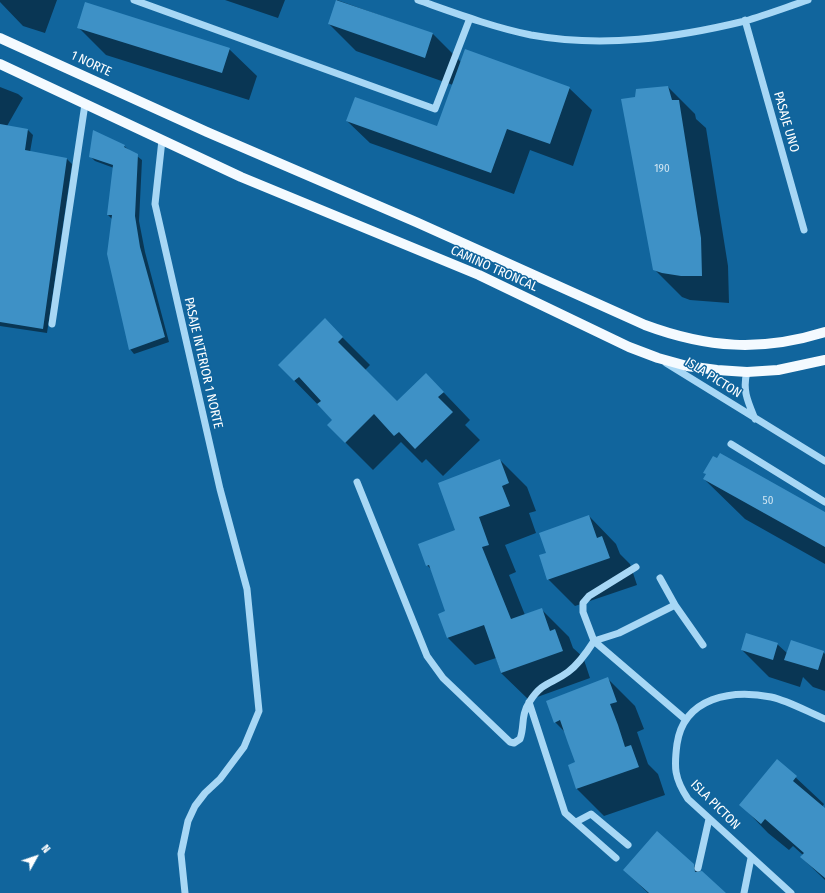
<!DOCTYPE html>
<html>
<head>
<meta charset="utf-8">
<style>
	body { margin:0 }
	#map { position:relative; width:825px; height:893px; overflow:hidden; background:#11659d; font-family:"Fira Sans Condensed",sans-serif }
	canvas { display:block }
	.north { position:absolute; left:16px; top:837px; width:40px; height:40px; -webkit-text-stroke:3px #11659d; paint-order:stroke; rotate:50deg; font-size:11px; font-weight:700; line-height:16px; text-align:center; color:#fff }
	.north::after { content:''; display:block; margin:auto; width:14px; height:18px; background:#fff; clip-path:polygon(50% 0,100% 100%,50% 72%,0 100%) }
</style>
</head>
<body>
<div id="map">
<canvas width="825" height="893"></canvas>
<div class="north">N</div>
</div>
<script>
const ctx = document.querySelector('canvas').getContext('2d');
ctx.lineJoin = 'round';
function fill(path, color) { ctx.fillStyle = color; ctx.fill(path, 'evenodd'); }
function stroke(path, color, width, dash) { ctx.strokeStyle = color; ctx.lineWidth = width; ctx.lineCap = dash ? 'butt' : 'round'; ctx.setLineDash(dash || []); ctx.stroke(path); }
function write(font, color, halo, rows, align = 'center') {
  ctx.font = font + ' "Fira Sans Condensed",sans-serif'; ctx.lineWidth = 3; ctx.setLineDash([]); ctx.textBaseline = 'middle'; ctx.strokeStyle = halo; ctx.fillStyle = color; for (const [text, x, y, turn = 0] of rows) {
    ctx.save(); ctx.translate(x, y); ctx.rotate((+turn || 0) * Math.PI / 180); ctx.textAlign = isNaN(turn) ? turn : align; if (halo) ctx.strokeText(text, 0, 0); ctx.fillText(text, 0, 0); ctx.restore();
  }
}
fill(new Path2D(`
	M0 0H57L45 33 23 26 0 2Z
	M225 0H285L278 18Z
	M337 0 433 34 461 62 569 88 592 110 573 166 530 150 514 194 370 143 347 121 438 127 453 85 356 51 329 24Z
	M78 27 229 49 257 76 249 100 106 55Z
	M0 87 18 94 23 98 7 126 28 130 33 135 30 152 67 159 72 164 47 333 0 326Z
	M668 87 695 114 696 119 706 128 728 266 729 303 690 300 682 297 654 269 636 98Z
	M124 146 142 160 139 221 145 252 169 342 134 354 130 349 112 219 108 215 114 168 95 161 90 156Z
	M325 320 370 365 365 370 397 402 426 374 470 420 465 425 480 440 443 476 426 459 422 463 401 442 373 470 328 425 333 420 279 365Z
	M500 460 527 487 536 511 529 513 536 533 505 545 516 572 509 575 525 615 542 610 569 637 573 648 583 657 590 678 529 700 501 673 496 658 475 665 448 638 447 612 432 570 427 565 457 531Z
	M704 479 825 513V564L745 519Z
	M589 516 616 544 620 554 630 564 637 585 575 606 548 579 547 553Z
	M777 644 787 653 823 652 825 654V691L813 687 803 677 800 687 769 677 742 650Z
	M608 679 635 706 644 729 637 732 648 764 658 774 665 795 604 816 577 789 569 765 576 763 566 733 555 722Z
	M778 761 824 804 822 807 825 810V880L801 857 803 855 793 846 789 850 768 833 741 805Z
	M693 865 724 893H648L624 870Z`), '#0007');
fill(new Path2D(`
	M336 0 433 33 425 58 328 24Z
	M85 2 230 48 222 73 77 28Z
	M465 49 570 87 550 144 507 129 491 173 346 121 355 97 437 126Z
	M668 86 672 100H679L701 238 702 276H681L662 273 653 270 621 99 635 97 636 89Z
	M0 124 28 129 25 150 67 158 43 329 0 322Z
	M93 130 125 145 124 147 138 154 135 216 140 247 165 337 129 350 107 254 112 215H107L113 165 89 157Z
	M325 318 343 337 338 342 397 401 426 373 444 392 438 397 453 412 415 449 399 432 394 436 374 414 345 443 327 425 332 420 317 404 321 401 299 377 294 381 278 365Z
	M720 453 825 512V547L703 479 706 474 703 473 713 456 717 458Z
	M500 459 509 483 502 486 510 506 479 517 489 545 482 547 511 619 542 608 550 631 555 629 563 651 501 673 484 625 447 638 438 614 445 611 429 565 426 566 418 544 455 530 438 483Z
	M589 515 597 538 602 536 610 558 547 580 539 555 546 553 539 533Z
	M746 633 778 643 773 660 741 650Z
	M791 640 824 651 818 670 784 660Z
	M608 677 617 702 610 704 618 725 625 747 631 745 639 767 576 789 568 765 575 762 568 743 560 720 554 723 546 701Z
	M777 759 797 776 793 781 825 808V878L800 857 804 853 765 819 761 824 739 805Z
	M657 831 694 864 695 872 702 871 726 893H649L623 870Z`), '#3e91c6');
stroke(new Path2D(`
	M134 0 435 109 470 18
	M418 0C455 13 492 27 531 35 603 48 675 38 745 21 766 15 787 7 808 0
	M745 20 804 230
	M162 140 155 204 220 489 247 589 259 711 244 747 220 779 205 793 195 806 188 821 181 854 185 893
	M52 324 85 104
	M666 363 825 461
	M747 372C742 390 748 402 755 419
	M731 444 825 502
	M357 482 427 656 443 678 510 742 514 743 520 739C525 726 520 716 530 701 543 681 552 684 568 672 579 664 587 652 594 641L686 720
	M636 567 589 596 583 603V612L594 641 619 633 675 605 703 645
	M660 578 675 605
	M529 702 565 813 616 858
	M576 822 591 814 628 845
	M698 868 709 819
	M744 893 751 858
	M791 893 688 799C674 778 674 767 677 744 684 697 732 689 771 697 789 701 808 712 825 719`), '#a7d7f5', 7);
stroke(new Path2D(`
	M0 38 207 132 416 222 645 325C707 348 761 352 825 332
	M0 64 241 177 479 275 629 347 658 358 687 366 717 370 747 372 778 370 825 360`), '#f4faff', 10);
write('11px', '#cfe4f1', null, [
	["190",662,169],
	["50",768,501]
]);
write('13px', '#fff', '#11659d', [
	["1 NORTE",91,64,25],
	["PASAJE UNO",786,122,74],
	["CAMINO TRONCAL",494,269,24],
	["PASAJE INTERIOR 1 NORTE",203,363,77],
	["ISLA PICTON",713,378,32],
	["ISLA PICTON",715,805,45]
]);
</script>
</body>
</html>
